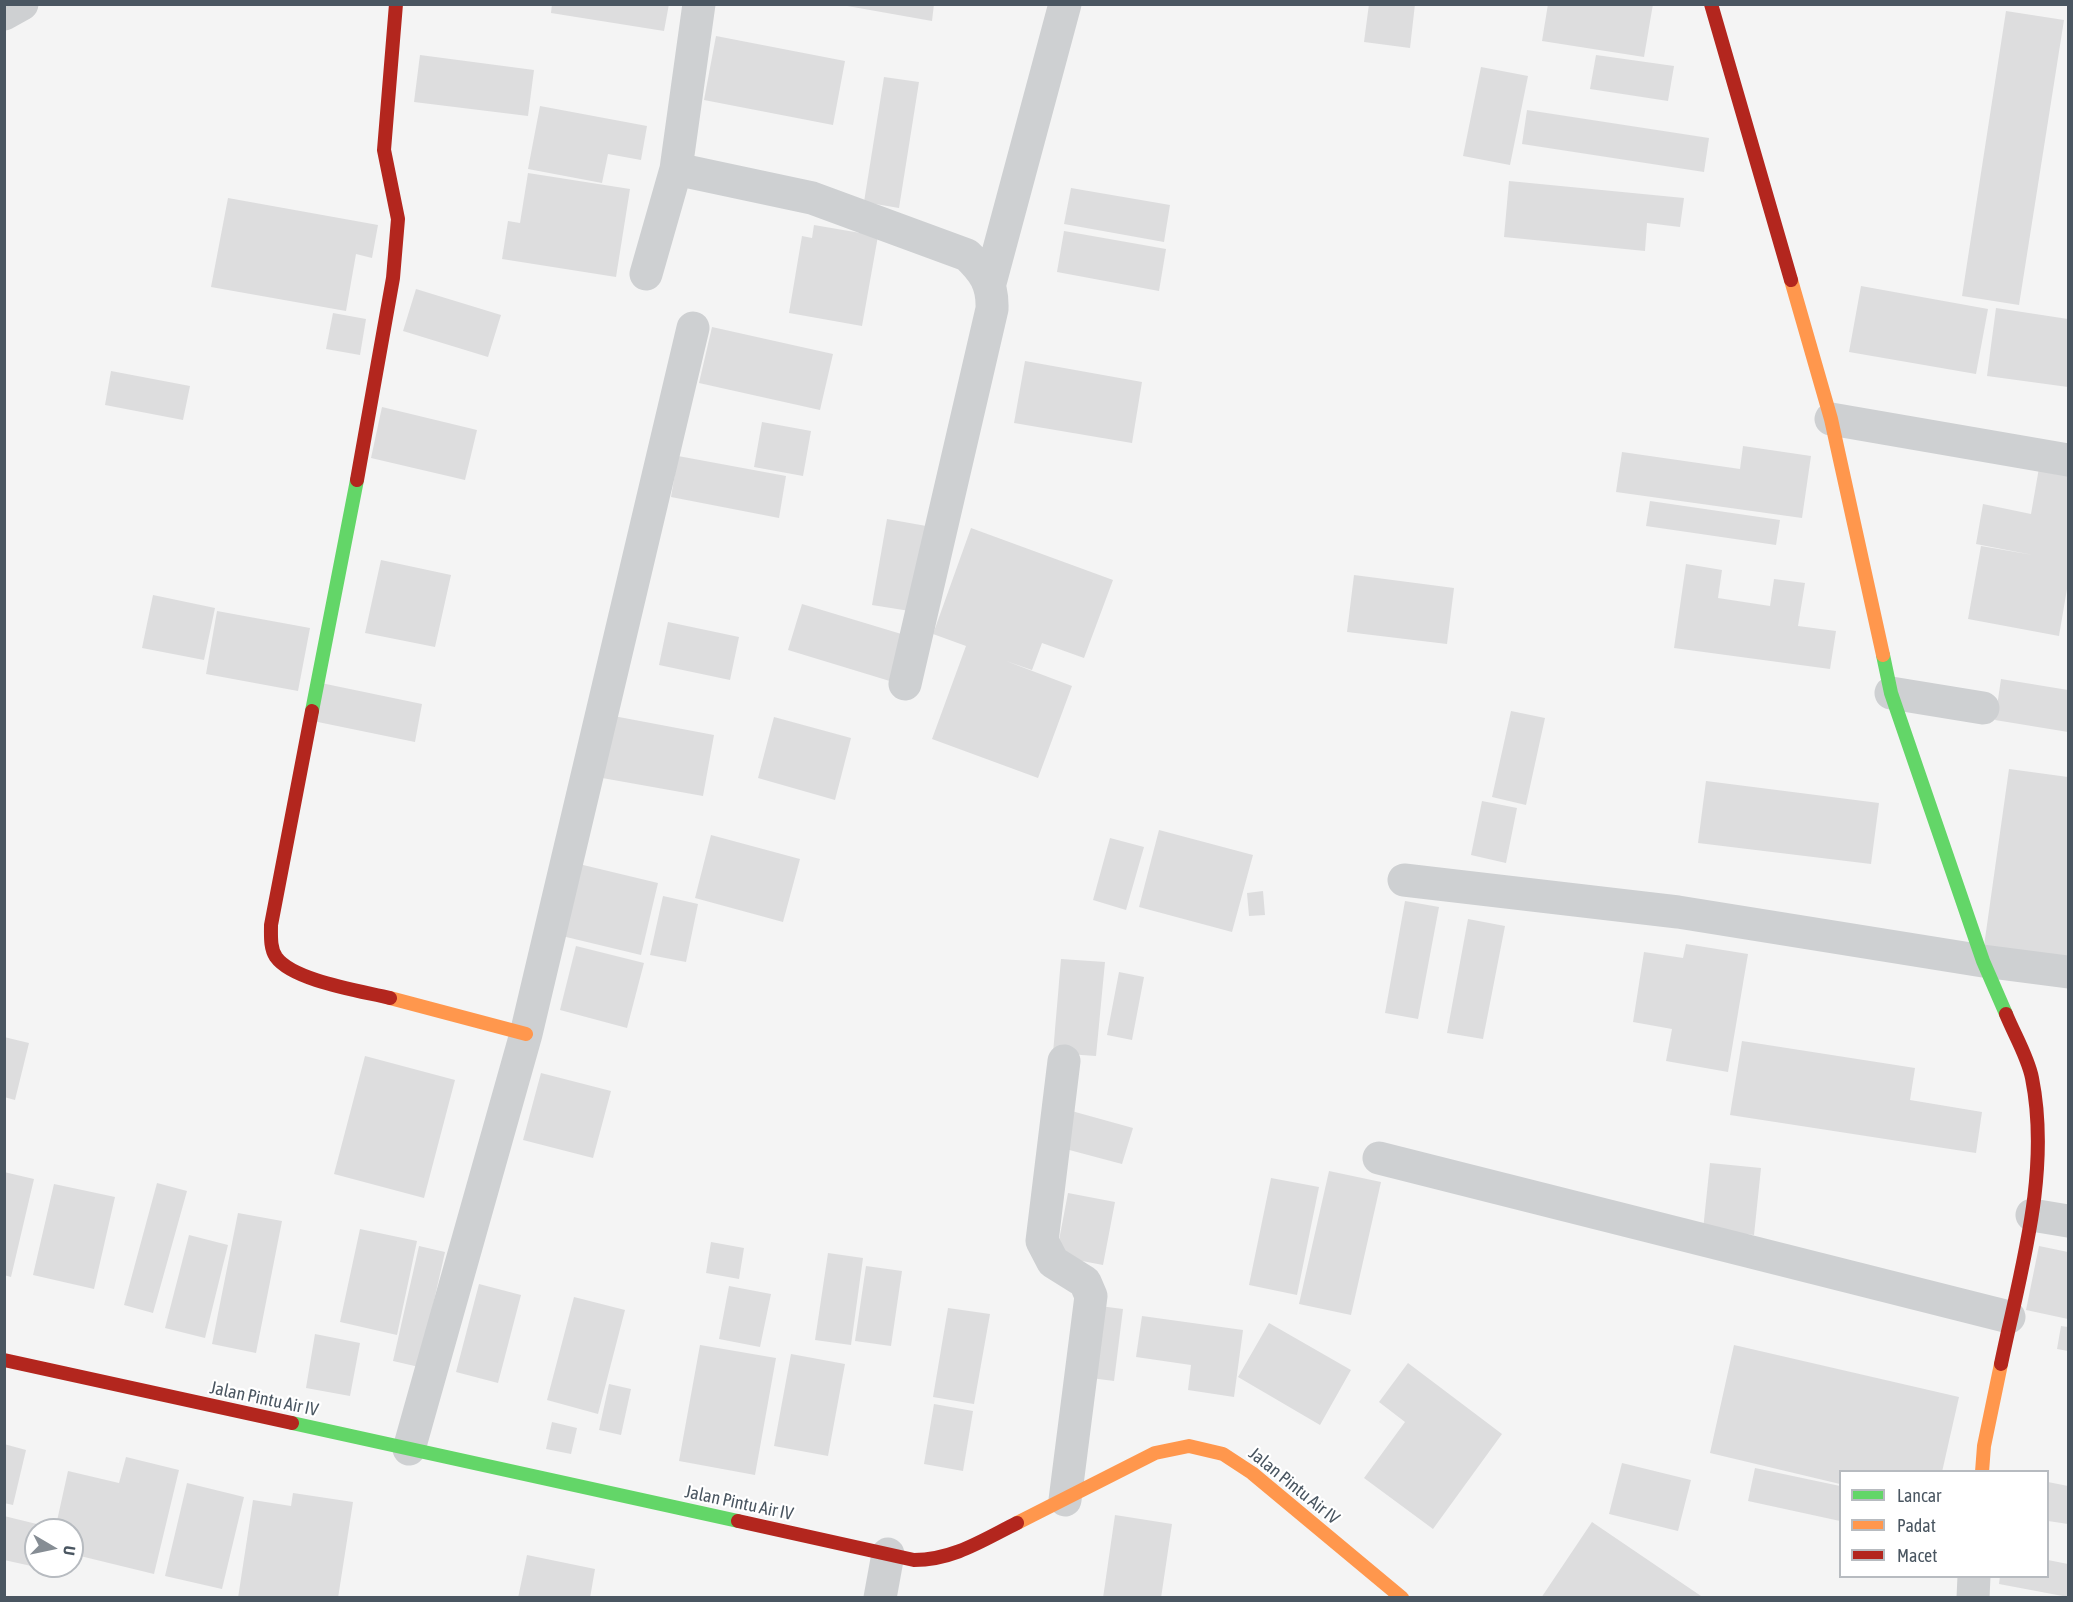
<!DOCTYPE html>
<html>
<head>
<meta charset="utf-8">
<style>
	body { margin:0 }
	#map { position:relative; width:2073px; height:1602px; overflow:hidden; background:#f4f4f4; font-family:"Asap Condensed",sans-serif }
	canvas { display:block }
	.frame { position:absolute; inset:0; border:6px solid #4a5661; pointer-events:none }
	.legend { position:absolute; left:1839px; top:1470px; width:210px; height:108px; box-sizing:border-box; background:#fff; border:2px solid #b7bbc0; margin:0; padding:8px 10px; list-style:none; font-size:18px; color:#4a5661 }
	.legend li { display:flex; align-items:center; gap:12px; height:30px }
	.legend b { width:30px; border:2px solid #b7bbc0 }
	.north { position:absolute; left:24px; top:1518px; width:60px; height:60px; box-sizing:border-box; background:#fff; border:2px solid #b7bbc0; border-radius:50%; rotate:99deg; font-size:16px; font-weight:700; line-height:24px; text-align:center; color:#4a5661 }
	.north::after { content:''; display:block; margin:auto; width:21px; height:27px; background:#868d94; clip-path:polygon(50% 0,100% 100%,50% 72%,0 100%) }
</style>
</head>
<body>
<div id="map">
<canvas width="2073" height="1602"></canvas>
<div class="frame"></div>
<ul class="legend">
<li><b style="height:8px;background:#63d668"></b>Lancar</li>
<li><b style="height:8px;background:#ff974d"></b>Padat</li>
<li><b style="height:8px;background:#b3261e"></b>Macet</li>
</ul>
<div class="north">U</div>
</div>
<script>
const ctx = document.querySelector('canvas').getContext('2d');
ctx.lineJoin = 'round';
function fill(path, color) { ctx.fillStyle = color; ctx.fill(path, 'evenodd'); }
function stroke(path, color, width, dash) { ctx.strokeStyle = color; ctx.lineWidth = width; ctx.lineCap = dash ? 'butt' : 'round'; ctx.setLineDash(dash || []); ctx.stroke(path); }
function write(font, color, halo, rows, align = 'center') {
  ctx.font = font + ' "Asap Condensed",sans-serif'; ctx.lineWidth = 4.5; ctx.setLineDash([]); ctx.textBaseline = 'middle'; ctx.strokeStyle = halo; ctx.fillStyle = color; for (const [text, x, y, turn = 0] of rows) {
    ctx.save(); ctx.translate(x, y); ctx.rotate((+turn || 0) * Math.PI / 180); ctx.textAlign = isNaN(turn) ? turn : align; if (halo) ctx.strokeText(text, 0, 0); ctx.fillText(text, 0, 0); ctx.restore();
  }
}
fill(new Path2D(`
	M552 4H669L664 31 551 13Z
	M836 4H934L932 21Z
	M1369 4H1415L1410 48 1364 42Z
	M1548 4H1653L1644 57 1542 41Z
	M2006 11 2064 20 2019 305 1962 296Z
	M716 36 845 61 833 125 704 100Z
	M420 55 534 70 528 116 414 102Z
	M1596 55 1674 66 1668 101 1590 89Z
	M1481 67 1528 76 1510 165 1463 156Z
	M884 77 919 82 899 208 864 202Z
	M540 106 647 126 641 160 608 154 602 183 528 169Z
	M1527 110 1709 138 1704 172 1522 144Z
	M528 173 630 189 616 277 502 259 508 221 520 223Z
	M1509 181 1684 198 1680 227 1647 223 1645 251 1504 237Z
	M1071 188 1170 205 1164 242 1064 224Z
	M228 198 378 225 372 258 356 254 346 311 211 287Z
	M814 225 878 236 862 326 789 313 802 236 812 238Z
	M1064 231 1166 249 1159 291 1057 272Z
	M1861 286 1988 309 1976 374 1849 352Z
	M416 289 501 315 488 357 403 331Z
	M1996 308 2068 319V387L1987 376Z
	M333 313 366 319 360 355 326 349Z
	M712 327 833 354 820 410 699 383Z
	M1025 361 1142 382 1132 443 1014 423Z
	M111 371 190 386 183 420 105 405Z
	M382 407 477 430 465 480 371 458Z
	M762 422 811 431 803 476 754 467Z
	M1743 446 1811 456 1802 518 1616 492 1622 452 1740 469Z
	M678 456 786 476 779 518 671 497Z
	M2040 462 2068 467V583L2059 636 1968 619 1981 546 2033 555 1976 544 1983 504 2031 514Z
	M1650 501 1780 520 1776 545 1646 526Z
	M887 519 932 527 916 612 872 605Z
	M971 528 1113 580 1084 658 1042 643 1032 670 1006 661 1072 686 1038 778 932 739 966 646 933 634Z
	M381 560 451 575 435 647 365 633Z
	M1686 564 1722 570 1718 598 1770 606 1774 579 1805 583 1798 626 1836 631 1830 669 1674 648Z
	M1354 575 1454 588 1447 644 1347 632Z
	M153 595 215 608 204 660 142 648Z
	M802 604 908 636 893 682 788 650Z
	M217 611 310 628 298 691 206 674Z
	M668 622 739 637 730 680 659 665Z
	M2001 679 2068 690V732L1995 720Z
	M321 683 422 704 415 742 313 721Z
	M1511 711 1545 718 1526 805 1492 797Z
	M603 714 714 735 703 796 591 776Z
	M774 717 851 738 835 800 758 778Z
	M2009 769 2068 777V958L1984 946Z
	M1706 781 1879 803 1871 864 1698 843Z
	M1482 801 1517 808 1506 863 1471 855Z
	M1159 830 1253 855 1232 932 1139 907Z
	M711 835 800 859 783 922 695 898Z
	M1110 838 1144 847 1126 910 1093 900Z
	M579 864 658 883 641 955 562 936Z
	M1263 891 1265 915 1249 916 1247 893Z
	M663 896 698 904 686 962 650 955Z
	M1405 901 1439 907 1418 1019 1385 1013Z
	M1468 919 1505 926 1483 1039 1447 1033Z
	M1686 944 1748 954 1728 1072 1666 1061 1672 1029 1633 1022 1644 952 1683 958Z
	M576 946 644 963 627 1028 560 1010Z
	M1061 959 1105 962 1096 1056 1053 1053Z
	M1119 972 1144 977 1132 1040 1107 1035Z
	M4 1037 29 1043 15 1100 4 1097Z
	M1742 1041 1915 1068 1910 1100 1982 1112 1976 1153 1730 1115Z
	M365 1056 455 1080 424 1198 334 1174Z
	M541 1073 611 1091 593 1158 523 1140Z
	M1068 1110 1133 1128 1122 1164 1058 1147Z
	M1710 1163 1761 1168 1754 1235 1703 1230Z
	M1329 1171 1381 1182 1351 1315 1299 1304Z
	M4 1172 34 1179 11 1277 4 1275Z
	M1271 1178 1319 1187 1297 1295 1249 1285Z
	M157 1183 187 1191 153 1313 124 1305Z
	M54 1184 115 1197 94 1289 33 1275Z
	M1068 1193 1115 1202 1103 1265 1056 1256Z
	M238 1213 282 1221 256 1353 212 1344Z
	M360 1229 417 1241 397 1335 340 1322Z
	M189 1235 228 1245 205 1338 165 1328Z
	M711 1242 744 1248 739 1279 706 1273Z
	M419 1246 445 1252 419 1367 393 1361Z
	M2039 1246 2068 1252V1319L2026 1310Z
	M828 1253 863 1258 851 1345 815 1340Z
	M866 1266 902 1271 891 1346 855 1341Z
	M479 1284 521 1295 498 1383 456 1372Z
	M729 1286 771 1294 760 1347 719 1339Z
	M574 1297 625 1310 598 1414 547 1400Z
	M1092 1305 1123 1309 1114 1381 1083 1377Z
	M948 1308 990 1314 974 1404 933 1397Z
	M1142 1316 1243 1330 1234 1397 1188 1390 1191 1365 1136 1357Z
	M1269 1323 1351 1370 1320 1425 1238 1377Z
	M2061 1326 2068 1327V1351L2057 1349Z
	M315 1334 360 1343 350 1396 306 1388Z
	M700 1345 776 1358 755 1475 679 1461Z
	M1734 1345 1959 1397 1942 1472H1840V1484L1710 1453Z
	M791 1354 845 1364 828 1456 774 1446Z
	M1408 1363 1502 1434 1433 1529 1364 1478 1405 1422 1379 1402Z
	M609 1384 631 1389 621 1435 599 1430Z
	M934 1404 973 1411 963 1471 924 1464Z
	M552 1422 577 1428 571 1454 546 1449Z
	M4 1444 26 1450 13 1505 4 1503Z
	M126 1457 179 1470 154 1574 72 1554V1530H55L68 1471 119 1483Z
	M1622 1463 1691 1480 1678 1531 1609 1514Z
	M1755 1468 1840 1486V1521L1748 1501Z
	M2048 1482 2068 1486V1524L2048 1521Z
	M187 1483 244 1497 222 1589 165 1576Z
	M293 1493 353 1502 338 1598H238L253 1500 291 1506Z
	M1115 1515 1172 1524 1161 1598H1103Z
	M4 1516 49 1527 48 1530H36V1567L4 1560Z
	M1592 1522 1701 1596 1700 1598H1541Z
	M527 1555 595 1569 590 1598H518Z
	M2048 1560 2068 1564V1597L1999 1584 2000 1576H2048Z`), '#ddddde');
stroke(new Path2D(`
	M4 14 22 4
	M676 169 812 198 967 255C984 271 993 284 992 309L905 684
	M646 274 676 169 699 4
	M990 283 1065 4
	M1831 419 2068 460
	M1891 693 1983 708
	M1404 880 1678 912 1983 961 2068 972
	M1064 1061 1042 1241 1053 1262 1085 1282 1091 1296 1065 1500
	M1379 1158 2009 1317
	M2032 1215 2068 1221
	M409 1449 526 1034 693 328
	M880 1598 888 1554
	M1973 1598 1974 1576`), '#ced0d2', 33);
stroke(new Path2D(`
	M1883 655 1891 693 1983 961 2006 1014
	M312 711 357 480
	M292 1423 738 1521`), '#63d668', 14);
stroke(new Path2D(`
	M1791 280 1831 419 1883 655
	M390 998 526 1034
	M1982 1472 1984 1446 2001 1364
	M1017 1523 1155 1453 1189 1446 1223 1454 1252 1473 1402 1598`), '#ff974d', 14);
stroke(new Path2D(`
	M1711 4 1791 280
	M357 480 393 278 398 219 384 150 396 4
	M312 711 271 925C271 936 270 948 276 957 293 981 362 991 390 998
	M4 1360 292 1423
	M2001 1364C2020 1272 2051 1173 2032 1078 2028 1057 2014 1034 2006 1014
	M738 1521 914 1560C953 1560 983 1540 1017 1523`), '#b3261e', 14);
write('18px', '#4a5661', '#fff', [
	["Jalan Pintu Air IV",264,1399,12],
	["Jalan Pintu Air IV",1294,1486,39],
	["Jalan Pintu Air IV",739,1503,12]
]);
</script>
</body>
</html>
